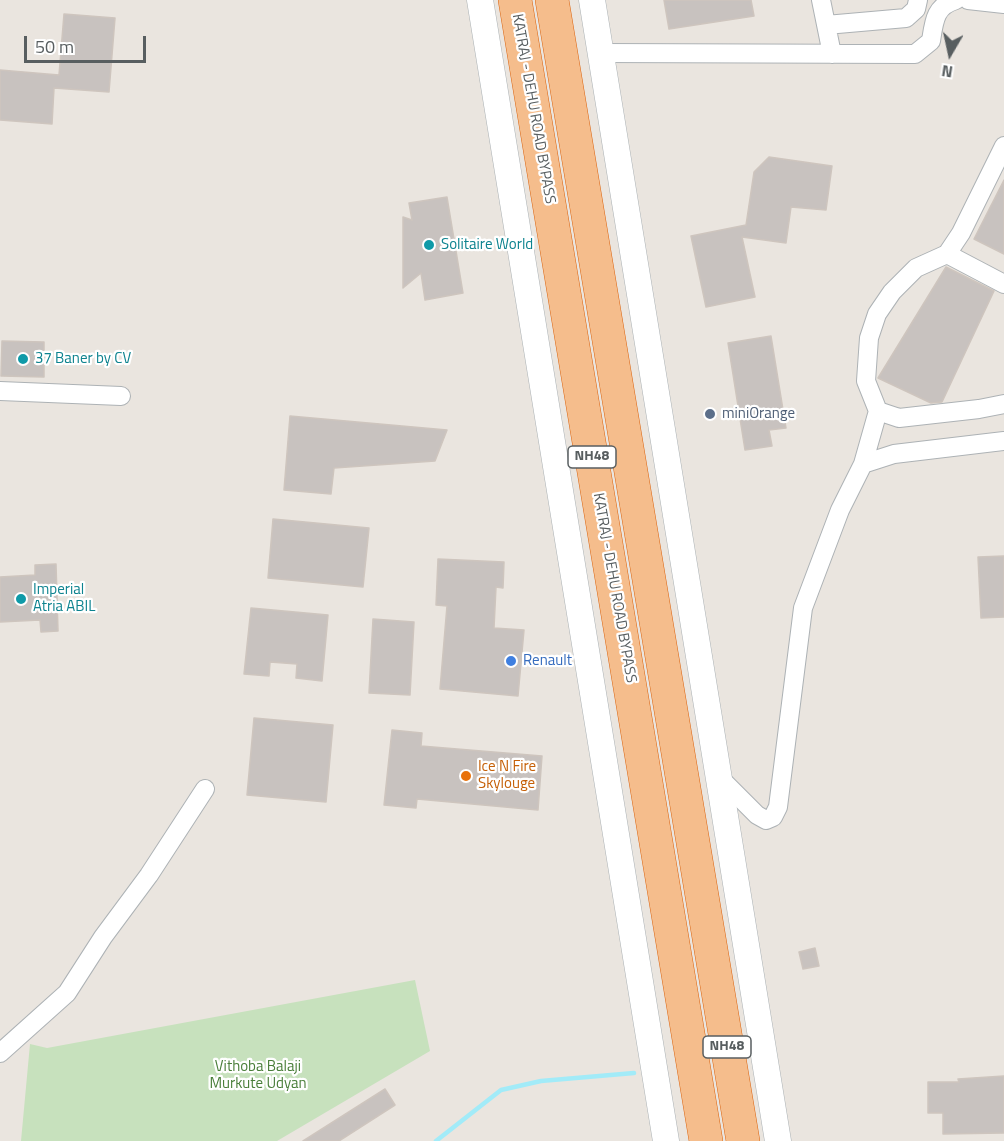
<!DOCTYPE html>
<html>
<head>
<meta charset="utf-8">
<style>
	body { margin:0 }
	#map { position:relative; width:1004px; height:1141px; overflow:hidden; background:#eae5df; font-family:"Titillium Web",sans-serif }
	canvas { display:block }
	.north { position:absolute; left:920px; top:24px; width:60px; height:60px; -webkit-text-stroke:4px #fff; paint-order:stroke; rotate:189deg; font-size:16px; font-weight:700; line-height:24px; text-align:center; color:#585e60 }
	.north::after { content:''; display:block; margin:auto; width:21px; height:27px; background:#585e60; clip-path:polygon(50% 0,100% 100%,50% 72%,0 100%) }
	.scale { position:absolute; left:24px; top:36px; width:122px; height:27px; box-sizing:border-box; border:3px solid #585e60; border-top:0; padding-left:8px; font-size:18px; line-height:21px; white-space:nowrap; color:#585e60; -webkit-text-stroke:4px #fff; paint-order:stroke }
</style>
</head>
<body>
<div id="map">
<canvas width="1004" height="1141"></canvas>
<div class="north">N</div>
<div class="scale">50 m</div>
</div>
<script>
const ctx = document.querySelector('canvas').getContext('2d');
ctx.lineJoin = 'round';
function fill(path, color) { ctx.fillStyle = color; ctx.fill(path, 'evenodd'); }
function stroke(path, color, width, dash) { ctx.strokeStyle = color; ctx.lineWidth = width; ctx.lineCap = dash ? 'butt' : 'round'; ctx.setLineDash(dash || []); ctx.stroke(path); }
function write(font, color, halo, rows, align = 'center') {
  ctx.font = font + ' "Titillium Web",sans-serif'; ctx.lineWidth = 4.5; ctx.setLineDash([]); ctx.textBaseline = 'middle'; ctx.strokeStyle = halo; ctx.fillStyle = color; for (const [text, x, y, turn = 0] of rows) {
    ctx.save(); ctx.translate(x, y); ctx.rotate((+turn || 0) * Math.PI / 180); ctx.textAlign = isNaN(turn) ? turn : align; if (halo) ctx.strokeText(text, 0, 0); ctx.fillText(text, 0, 0); ctx.restore();
  }
}
fill(new Path2D(`
	M415 980 430 1051 277 1141H21L30 1044 47 1048Z`), '#c7e1bd');
stroke(new Path2D(`
	M436 1141 501 1090 541 1081 634 1073`), '#a2ebf8', 4.5);
const building = new Path2D(`
	M664 0H751L754 16 669 29Z
	M64 14 115 18 109 92 54 88 52 124 0 120V70L59 75Z
	M769 157 832 166 826 210 791 207 786 243 742 237 755 297 706 307 691 236 746 225 754 172Z
	M1004 180V254L974 239Z
	M447 197 463 293 425 300 421 273 403 288V217L412 220 409 203Z
	M946 267 994 291 942 402 931 403 878 378Z
	M771 336 786 428 769 430 772 446 745 450 728 343Z
	M2 341 44 342V377L1 376Z
	M290 416 447 430 435 461 334 468 331 494 284 490Z
	M273 519 369 528 363 587 268 578Z
	M1004 556V617L981 618 978 557Z
	M438 559 504 562 503 588 496 587 494 628 524 630 518 696 440 689 447 606 436 605Z
	M56 564 58 631 41 632 40 620 0 622V577L35 575V565Z
	M251 608 328 615 322 681 296 678 297 664 270 662 269 676 244 674Z
	M373 619 414 622 410 695 369 693Z
	M254 718 333 725 326 802 247 795Z
	M392 730 422 733 421 746 542 756 538 810 417 799 416 808 384 805Z
	M815 948 819 966 803 969 799 952Z
	M1004 1076V1133L943 1134V1113H928V1082H959L958 1079Z
	M385 1089 395 1105 339 1141H303Z`);
fill(building, '#c8c2bf');
stroke(building, '#cec5be', 1.5);
const street = new Path2D(`
	M821 0 832 54
	M968 0 1004 4
	M826 25 906 18 916 9 918 0
	M600 53 915 54 931 41C934 21 935 6 956 0
	M947 254 1004 284
	M0 391 121 396
	M878 411 899 418 979 409 1004 404
	M863 464 878 411 866 381 869 338 877 314 892 292 916 268 947 254 961 233 1004 146
	M719 777 757 815 766 820 773 817 778 807 803 608 840 510 863 464 894 454 1004 441
	M0 1053 67 993 103 937 149 875 205 789`);
const secondary = new Path2D(`
	M480 0 666 1141
	M592 0 778 1141`);
const highway = new Path2D(`
	M515 0 706 1141
	M552 0 743 1141`);
stroke(street, '#adb2b5', 20);
stroke(secondary, '#acb2b5', 27);
stroke(highway, '#da630f', 34);
stroke(street, '#fff', 18);
stroke(secondary, '#fff', 26);
stroke(highway, '#f5bd8c', 33);
for (const [x, y, r, color] of [
	[429,245,6,"#0f9aa8"],
	[23,359,6,"#0f9aa8"],
	[710,414,6,"#5c6f8a"],
	[21,599,6,"#0f9aa8"],
	[511,661,6,"#3f7fe0"],
	[466,776,6,"#e8710a"]
]) { const dot = new Path2D(); dot.arc(x, y, r, 0, 2 * Math.PI); ctx.fillStyle = color; ctx.fill(dot); stroke(dot, '#fff', 2); }
for (const [x, y, w] of [
	[592,457,48],
	[727,1047,48]
]) { const box = new Path2D(); box.roundRect(x - w / 2, y - 11, w, 22, 4.5); ctx.fillStyle = '#fff'; ctx.fill(box); stroke(box, '#585e60', 1.5); }
write('bold 14px', '#585e60', null, [
	["NH48",592,457],
	["NH48",727,1047]
]);
write('15px', '#585e60', '#fff', [
	["KATRAJ - DEHU ROAD BYPASS",533,109,80],
	["KATRAJ - DEHU ROAD BYPASS",614,588,80]
]);
write('15px', '#0d838f', '#fff', [
	["Solitaire World",441,245],
	["37 Baner by CV",35,359],
	["Imperial",33,590],
	["Atria ABIL",33,607]
], 'left');
write('15px', '#4e5e75', '#fff', [
	["miniOrange",722,414]
], 'left');
write('15px', '#366cbe', '#fff', [
	["Renault",523,661]
], 'left');
write('15px', '#c56008', '#fff', [
	["Ice N Fire",478,767],
	["Skylouge",478,784]
], 'left');
write('15px', '#497e39', '#fff', [
	["Vithoba Balaji",258,1067],
	["Murkute Udyan",258,1084]
]);
</script>
</body>
</html>
